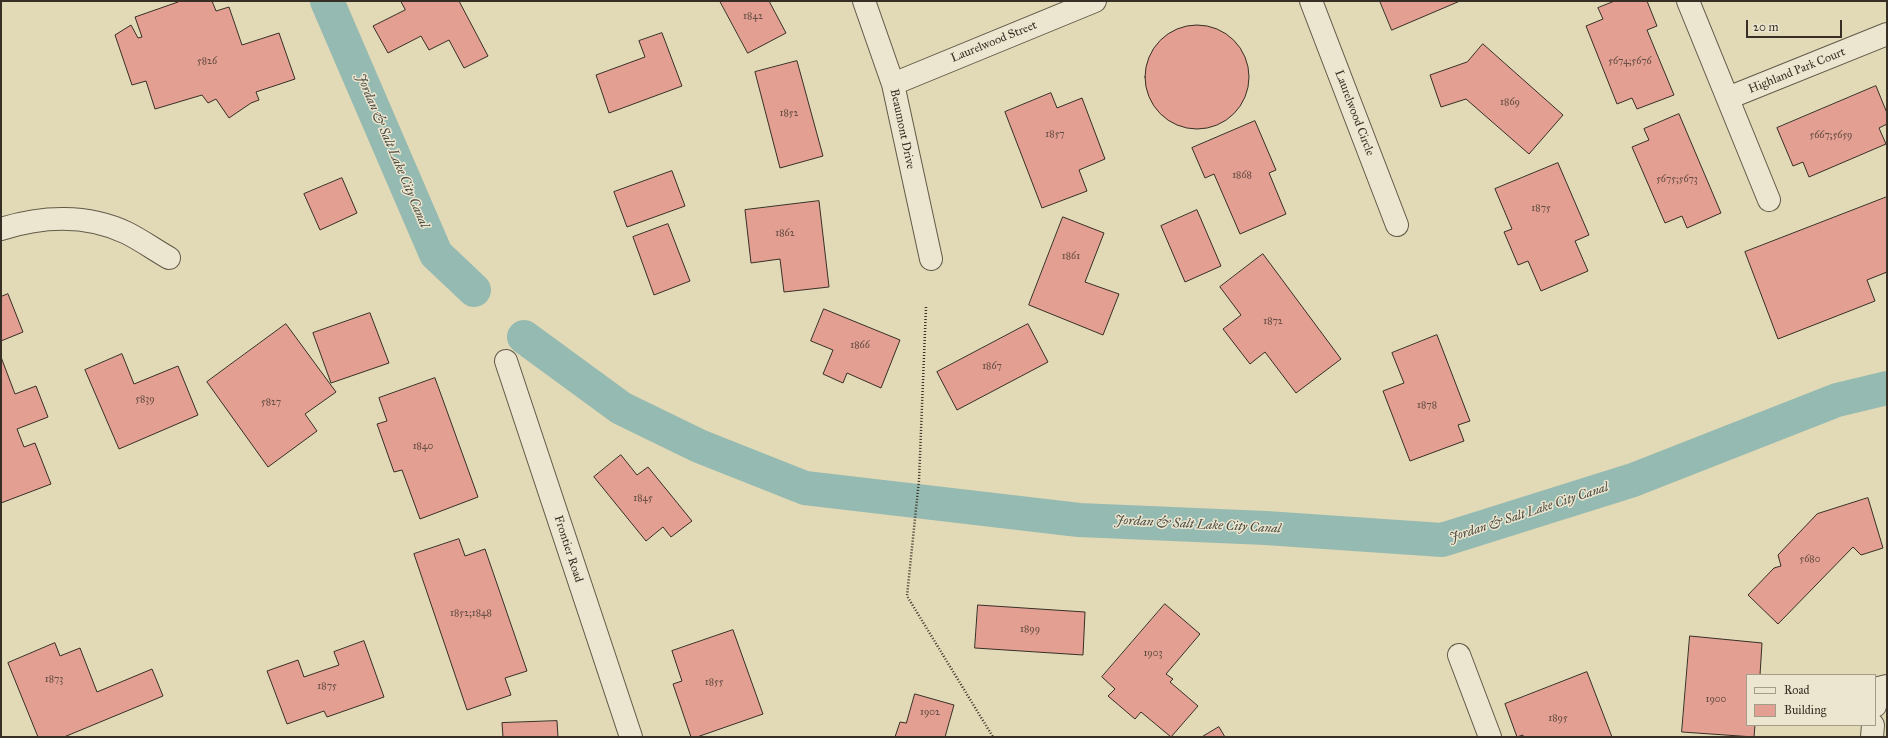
<!DOCTYPE html>
<html>
<head>
<meta charset="utf-8">
<style>
	body { margin:0 }
	#map { position:relative; width:1888px; height:738px; overflow:hidden; background:#e2d9b6; font-family:"IM FELL Great Primer",serif }
	canvas { display:block }
	.frame { position:absolute; inset:0; border:2px solid #372f25; pointer-events:none }
	.legend { position:absolute; left:1746px; top:674px; width:130px; height:52px; box-sizing:border-box; background:#ece6d0; border:1px solid #a49d8c; margin:0; padding:5px 7px; list-style:none; font-size:12px; color:#372f25 }
	.legend li { display:flex; align-items:center; gap:8px; height:20px }
	.legend b { width:20px; border:1px solid #a49d8c }
	.scale { position:absolute; left:1746px; top:20px; width:96px; height:18px; box-sizing:border-box; border:2px solid #372f25; border-top:0; padding-left:5px; font-size:12px; line-height:14px; white-space:nowrap; color:#372f25; -webkit-text-stroke:3px #ece6d0; paint-order:stroke }
</style>
</head>
<body>
<div id="map">
<canvas width="1888" height="738"></canvas>
<div class="frame"></div>
<ul class="legend">
<li><b style="height:5px;background:#ece6d0"></b>Road</li>
<li><b style="height:11px;background:#e39f92"></b>Building</li>
</ul>
<div class="scale">20 m</div>
</div>
<script>
const ctx = document.querySelector('canvas').getContext('2d');
ctx.lineJoin = 'round';
function stroke(path, color, width, dash) { ctx.strokeStyle = color; ctx.lineWidth = width; ctx.lineCap = dash ? 'butt' : 'round'; ctx.setLineDash(dash || []); ctx.stroke(path); }
function fill(path, color) { ctx.fillStyle = color; ctx.fill(path, 'evenodd'); }
function write(font, color, halo, rows, align = 'center') {
  ctx.font = font + ' "IM FELL Great Primer",serif'; ctx.lineWidth = 3; ctx.setLineDash([]); ctx.textBaseline = 'middle'; ctx.strokeStyle = halo; ctx.fillStyle = color; for (const [text, x, y, turn = 0] of rows) {
    ctx.save(); ctx.translate(x, y); ctx.rotate((+turn || 0) * Math.PI / 180); ctx.textAlign = isNaN(turn) ? turn : align; if (halo) ctx.strokeText(text, 0, 0); ctx.fillText(text, 0, 0); ctx.restore();
  }
}
stroke(new Path2D(`
	M327 1 436 254 474 290
	M524 337 621 408 699 446 805 488 1079 520 1266 528 1442 540 1633 480 1837 400 1887 388`), '#95bab1', 34);
const building = new Path2D(`
	M178 1H212L216 11 229 7 242 45 279 33 295 79 256 92 259 100 251 103 229 118 216 99 208 103 202 95 155 109 146 81 132 85 115 35 131 25 138 38 142 37 135 17 178 2Z
	M401 1H459L488 56 464 68 449 40 429 50 421 36 388 53 373 26 405 10Z
	M720 1H769L786 33 748 53Z
	M1380 1H1460L1392 30Z
	M1615 1H1647L1657 26 1647 30 1674 95 1637 109 1632 98 1617 104 1586 26 1603 19 1598 8Z
	M1145 77a52 52 0 1 1 104 0a52 52 0 1 1-104 0Z
	M662 33 682 86 609 113 596 75 645 57 639 41Z
	M1483 44 1563 115 1529 154 1466 99 1441 107 1430 75 1467 62Z
	M797 61 823 156 780 168 755 72Z
	M1876 86 1887 113V124L1879 128 1886 144 1809 177 1803 162 1793 166 1777 128Z
	M1051 93 1057 108 1082 98 1105 159 1079 170 1087 191 1042 208 1005 112Z
	M1679 114 1721 213 1687 228 1682 216 1665 223 1632 147 1649 140 1644 129Z
	M1255 121 1276 170 1269 173 1286 214 1240 234 1214 174 1205 178 1192 148Z
	M1558 163 1589 235 1575 241 1588 271 1541 291 1528 261 1518 265 1504 232 1512 229 1495 189Z
	M672 171 685 206 627 227 614 192Z
	M342 178 357 213 320 230 304 194Z
	M1887 197V272L1867 280 1875 301 1778 339 1745 252Z
	M819 201 829 287 784 292 780 259 751 263 745 210Z
	M1197 210 1221 266 1185 282 1161 226Z
	M1063 217 1104 233 1085 282 1119 294 1103 335 1029 305Z
	M668 224 690 281 654 295 633 237Z
	M1263 254 1341 359 1296 393 1265 352 1250 364 1223 329 1241 315 1220 287Z
	M8 294 23 332 1 341V297Z
	M824 309 900 340 881 388 847 373 843 383 823 374 833 350 811 341Z
	M370 313 389 363 331 383 313 333Z
	M286 324 336 392 305 414 317 431 268 467 207 382Z
	M1028 324 1048 362 957 410 937 372Z
	M1437 335 1470 421 1458 425 1464 441 1410 461 1383 391 1404 383 1392 353Z
	M122 354 134 384 178 366 198 415 119 449 85 370Z
	M1 357 15 394 36 386 48 417 17 429 24 447 35 443 51 484 1 503Z
	M435 378 478 497 420 519 402 470 394 472 377 424 387 421 379 398Z
	M621 455 637 475 648 467 692 521 671 537 663 527 646 541 594 477Z
	M1868 498 1883 548 1861 555 1853 547 1778 624 1748 595 1774 568 1781 566 1778 555 1817 514Z
	M459 539 465 556 485 549 527 671 505 678 511 695 467 710 414 554Z
	M1165 604 1200 634 1166 674 1173 679 1170 682 1198 706 1171 737 1141 712 1135 719 1108 696 1115 689 1102 677Z
	M978 605 1085 612 1083 655 975 648Z
	M733 630 763 714 697 737H691L673 684 682 681 672 651Z
	M1690 636 1762 643 1760 675H1747V725H1755L1754 737 1682 732Z
	M364 641 384 697 327 717 324 711 287 724 267 671 298 660 304 677 339 665 334 652Z
	M55 643 60 656 80 648 97 692 152 669 163 696 64 737H38L8 663Z
	M1587 672 1612 737H1523V735L1517 737 1505 704Z
	M915 694 954 705 945 737H895L900 722 906 723Z
	M557 721 558 737H503L502 723Z
	M1219 727 1225 737H1202Z`);
fill(building, '#e39f92');
stroke(building, '#372f25', 1);
const minor = new Path2D(`
	M864 1 893 84 931 259
	M1311 1 1397 225
	M1688 1 1769 200
	M893 84 1095 1
	M1728 98 1887 34
	M1 229C42 216 87 214 127 233 141 240 155 250 169 258
	M506 361 631 737
	M1459 655 1490 737
	M1875 706 1879 688 1887 686
	M1872 737 1873 725`);
stroke(minor, '#625a49', 24);
stroke(new Path2D(`
	M926 307 919 480 907 596 993 737`), '#372f25', 2.5, [1, 2]);
stroke(minor, '#ece6d0', 22);
write('10px', '#624b40', null, [
	["1842",753,17],
	["5826",207,62],
	["5674;5676",1630,62],
	["1869",1510,103],
	["1852",789,114],
	["1857",1055,135],
	["5667;5659",1831,136],
	["1868",1242,176],
	["5675;5673",1677,180],
	["1875",1541,209],
	["1862",785,234],
	["1861",1071,257],
	["1872",1273,322],
	["1866",860,346],
	["1867",992,367],
	["5839",145,400],
	["5827",271,403],
	["1878",1427,406],
	["1840",423,447],
	["1845",643,499],
	["5680",1810,560],
	["1852;1848",471,614],
	["1899",1030,630],
	["1903",1153,654],
	["1873",54,680],
	["1855",714,683],
	["1875",327,687],
	["1900",1716,700],
	["1902",930,713],
	["1895",1558,719]
]);
write('12px', '#372f25', '#ece6d0', [
	["Laurelwood Street",994,42,-22],
	["Highland Park Court",1797,71,-22],
	["Laurelwood Circle",1354,113,69],
	["Beaumont Drive",902,129,78],
	["Frontier Road",568,549,72]
]);
write('italic 13px', '#4a4b41', '#ece6d0', [
	["Jordan & Salt Lake City Canal",392,151,67],
	["Jordan & Salt Lake City Canal",1529,513,-18],
	["Jordan & Salt Lake City Canal",1198,525,3]
]);
</script>
</body>
</html>
